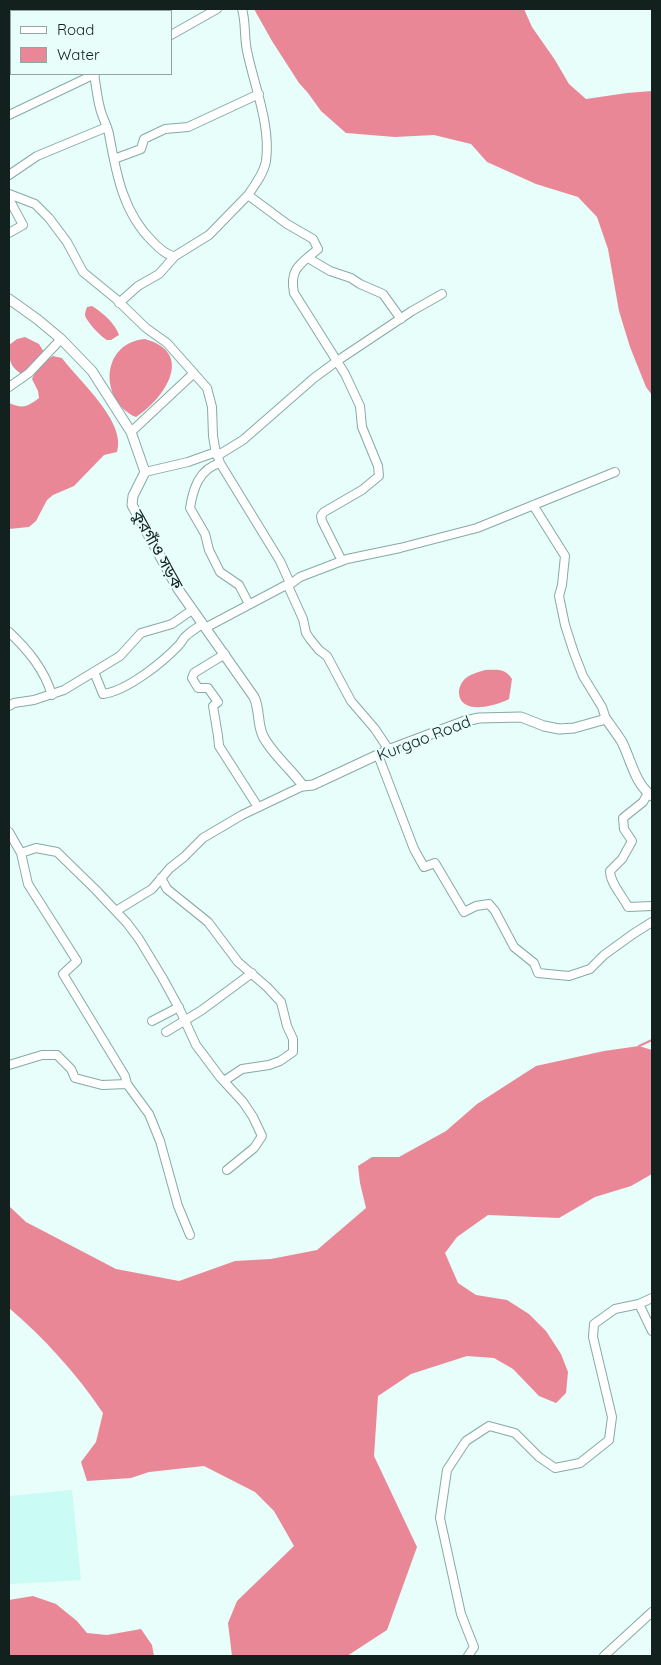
<!DOCTYPE html>
<html>
<head>
<meta charset="utf-8">
<style>
	body { margin:0 }
	#map { position:relative; width:661px; height:1665px; overflow:hidden; background:#e7fefa; font-family:Quicksand,sans-serif }
	canvas { display:block }
	.frame { position:absolute; inset:0; border:10px solid #12201e; pointer-events:none }
	.legend { position:absolute; left:10px; top:10px; width:162px; height:65px; box-sizing:border-box; background:#e7fefa; border:1px solid #92a5a2; margin:0; padding:6px 9px; list-style:none; font-size:15px; color:#12201e }
	.legend li { display:flex; align-items:center; gap:10px; height:25px }
	.legend b { width:25px; border:1px solid #92a5a2 }
</style>
</head>
<body>
<div id="map">
<canvas width="661" height="1665"></canvas>
<div class="frame"></div>
<ul class="legend">
<li><b style="height:6px;background:#fff"></b>Road</li>
<li><b style="height:14px;background:#ea8797"></b>Water</li>
</ul>
</div>
<script>
const ctx = document.querySelector('canvas').getContext('2d');
ctx.lineJoin = 'round';
function fill(path, color) { ctx.fillStyle = color; ctx.fill(path, 'evenodd'); }
function stroke(path, color, width, dash) { ctx.strokeStyle = color; ctx.lineWidth = width; ctx.lineCap = dash ? 'butt' : 'round'; ctx.setLineDash(dash || []); ctx.stroke(path); }
function write(font, color, halo, rows, align = 'center') {
  ctx.font = font + ' Quicksand,"Noto Sans Bengali",sans-serif'; ctx.lineWidth = 4.5; ctx.setLineDash([]); ctx.textBaseline = 'middle'; ctx.strokeStyle = halo; ctx.fillStyle = color; for (const [text, x, y, turn = 0] of rows) {
    ctx.save(); ctx.translate(x, y); ctx.rotate((+turn || 0) * Math.PI / 180); ctx.textAlign = isNaN(turn) ? turn : align; if (halo) ctx.strokeText(text, 0, 0); ctx.fillText(text, 0, 0); ctx.restore();
  }
}
fill(new Path2D(`
	M72 1490 81 1580 9 1584V1496Z`), '#cafbf4');
fill(new Path2D(`
	M254 9H524L532 27 555 60 569 84 586 99 627 93 652 91V395L646 387 630 347 619 311 608 249 597 217 578 197 536 184 487 162 471 144 434 135 395 137 346 133 321 111 308 93 299 83 272 41Z
	M92 306C102 312 115 323 119 335L111 340H107C101 337 86 321 85 315 85 312 86 310 87 307Z
	M25 337 39 344 44 352 22 374C9 367 9 358 9 345L17 339Z
	M145 339C196 353 164 399 136 417 99 401 100 343 145 339Z
	M53 356 62 358C79 381 127 422 117 452L104 455 74 486 53 495 47 500 36 521 29 527 9 529V403C23 409 27 407 39 398L38 391 32 379C37 368 43 362 53 356Z
	M485 670C497 670 505 668 512 679L509 699C496 706 459 716 459 692 459 687 462 681 466 678 471 674 479 672 485 670Z
	M639 1046 652 1050V1174L631 1186 595 1197 559 1218 488 1215 457 1237 445 1253 458 1283 476 1295 507 1300 529 1314 546 1331 561 1354 568 1372 566 1393 556 1403 539 1396 513 1369 494 1358 467 1356 411 1374 378 1396 374 1456 417 1547 387 1630 347 1656H232L228 1623 237 1601 294 1546 274 1511 255 1492 204 1466 149 1472 131 1478 87 1481 81 1462 96 1442 103 1413C77 1374 44 1338 9 1308V1206L26 1222 116 1269 179 1281 235 1261 271 1259 317 1250 366 1208 360 1183 358 1166 372 1157H399L446 1131 477 1104 536 1066 604 1051Z
	M33 1596 56 1604 77 1621 87 1633 107 1635 141 1629 152 1645 154 1656H9V1600Z`), '#ea8797');
stroke(new Path2D(`
	M639 1046 652 1040`), '#ea8797', 2);
const minor = new Path2D(`
	M65 9 66 11
	M242 9C246 22 244 37 247 51 254 85 271 125 266 161 264 173 255 185 248 195
	M37 11 41 9
	M9 26 11 25
	M171 35 217 9
	M94 74C96 85 97 97 100 108 102 117 107 125 109 134 116 173 123 213 153 242 159 248 167 256 175 256L209 235 248 195 287 224 313 239 318 249C301 264 289 268 294 293L345 374 360 406 362 427 378 466 379 476 362 490 324 512 321 516 322 521 342 561
	M9 115 95 74
	M114 159 141 149 144 139 165 129 188 127 259 94
	M9 175 37 156 107 127
	M9 194 35 204 49 218 67 242 83 272 116 299 146 328 167 343 207 388 212 407 213 436 215 448 220 463 280 561 290 583 205 628
	M9 199 23 225 9 233
	M308 258 330 271 351 278 360 284 383 294 401 319
	M119 303 138 286 159 274 175 256
	M9 387 29 373 61 339
	M131 432 194 373
	M217 456 243 440 314 378 337 361 412 311 442 294
	M220 463C199 469 193 489 190 508L205 534 209 550 220 572 239 585 249 604
	M145 472 188 462 216 452
	M533 505 565 556 562 585 559 596 565 625 574 653 583 676 602 707 606 719
	M9 632C28 650 44 669 52 695
	M225 654 194 673 192 678 198 688H208L218 702 213 706 218 736 219 746 258 807
	M94 672 103 694C127 691 163 662 179 645 182 642 183 638 186 636 191 631 197 628 202 624
	M9 706 14 703 34 700 64 690 120 656 141 633 172 624 192 610
	M389 750 375 729 351 701 327 656 319 650 310 639 306 633 303 619 288 586 300 577 347 559 400 548 477 528 615 472
	M378 755 414 849 424 867 435 863 464 912 476 906 489 904 495 911 514 947 534 963 538 973 569 976 590 969 604 955 633 934 652 922
	M648 793 643 802 623 818 624 829 632 841 622 859 610 871C610 883 622 895 628 907L652 906
	M9 832 21 853 36 848 57 852 96 890 127 923 139 939 162 977 179 1008 196 1045 220 1077 243 1102 253 1117 262 1136 254 1148 227 1170
	M21 853 28 884 77 961 63 974 125 1076 127 1084
	M161 878 167 889 208 922 238 962 267 987 281 1002 287 1026 293 1039V1052L280 1061 269 1065 242 1069 224 1081
	M116 911 152 889 170 868 184 857 203 838 242 815 303 786
	M152 1021 179 1007
	M166 1032 202 1010 252 973
	M9 1065 42 1055H57L71 1069 75 1078 102 1085 127 1084 149 1114 160 1141 178 1206 190 1235
	M639 1304 652 1331
	M468 1656 474 1647 461 1614 440 1518 447 1470 466 1441 489 1426 515 1433 539 1457 555 1468 580 1463 609 1440 612 1417 593 1337 594 1324 615 1309 639 1304 652 1298
	M604 1656 652 1612`);
const tertiary = new Path2D(`
	M9 299 37 319 61 339 92 371 131 432 145 472 133 496 132 505 178 589 254 697C260 709 257 724 263 736 272 754 292 770 303 786L313 785 388 750 465 721 479 718 521 717 544 726 559 729 574 728 606 719C611 726 617 734 622 742 631 760 635 784 652 796`);
stroke(minor, '#86aaa5', 10);
stroke(tertiary, '#86aaa5', 11);
stroke(minor, '#fff', 8);
stroke(tertiary, '#fff', 9);
write('16px', '#12201e', '#e7fefa', [
	["কুরগাঁও সড়ক",157,550,61],
	["Kurgao Road",424,739,-21]
]);
</script>
</body>
</html>
